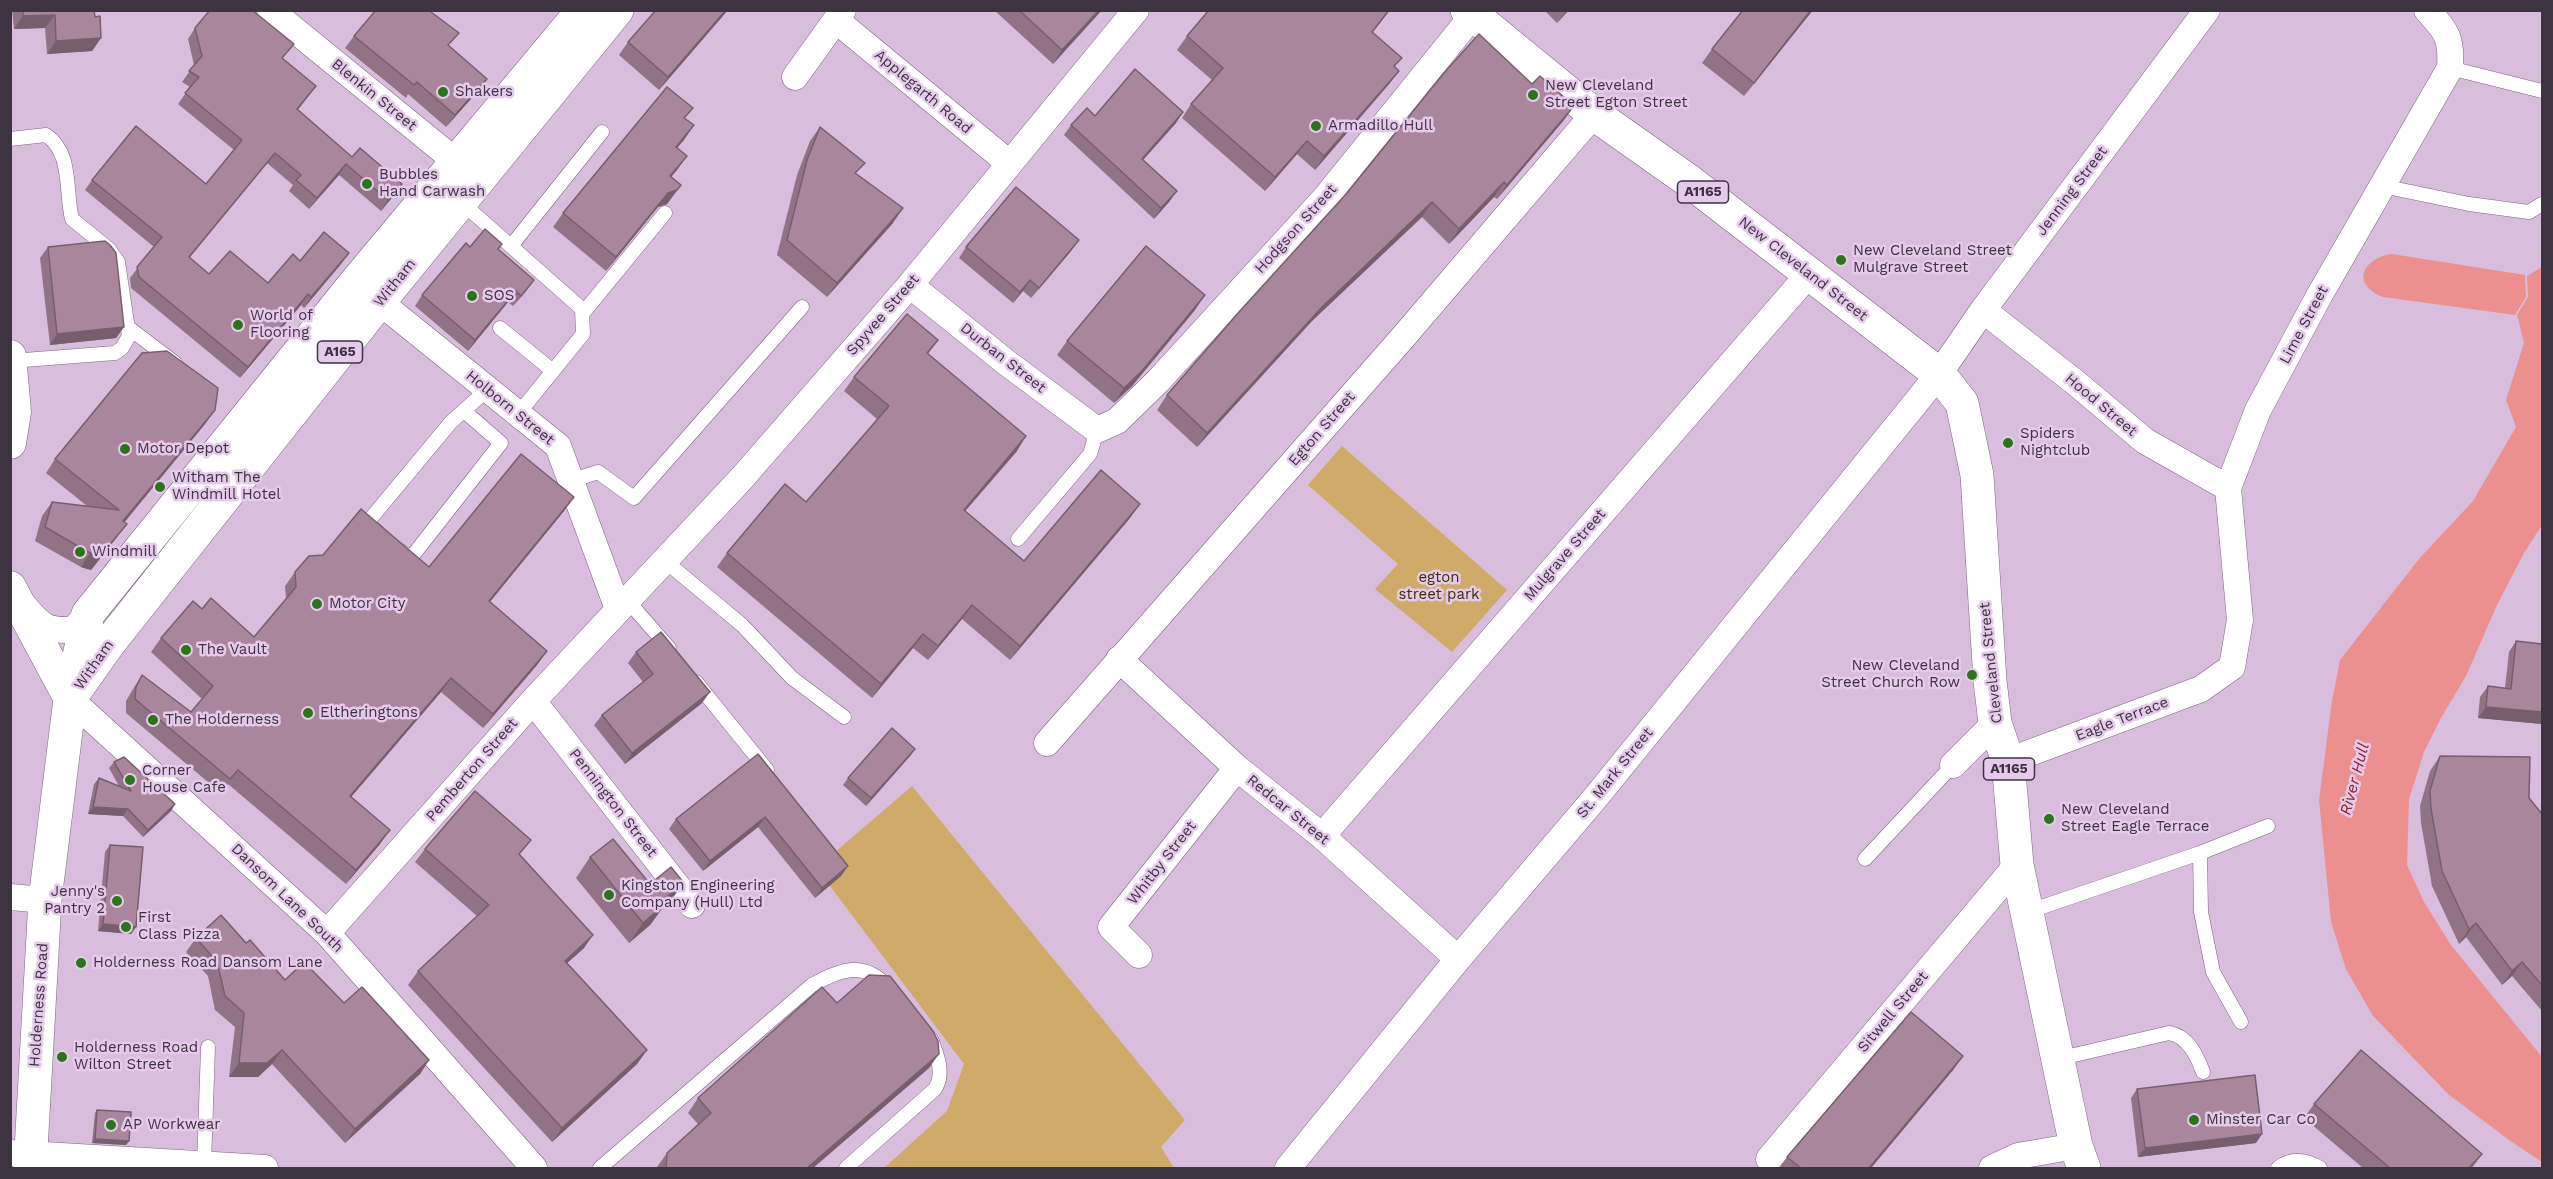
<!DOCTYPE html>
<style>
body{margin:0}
#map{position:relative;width:2553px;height:1179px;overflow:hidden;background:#d8bddd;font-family:"Work Sans",sans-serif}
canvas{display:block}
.frame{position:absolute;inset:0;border:12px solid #3e3340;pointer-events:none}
</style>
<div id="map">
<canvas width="2553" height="1179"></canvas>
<div class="frame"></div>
</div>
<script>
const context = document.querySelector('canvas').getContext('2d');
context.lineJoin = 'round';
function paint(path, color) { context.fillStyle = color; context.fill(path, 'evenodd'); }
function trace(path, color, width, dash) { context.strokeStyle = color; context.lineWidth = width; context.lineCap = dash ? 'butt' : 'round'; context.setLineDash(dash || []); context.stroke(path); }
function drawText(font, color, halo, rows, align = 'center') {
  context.font = font + ' "Work Sans",sans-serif'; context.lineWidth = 5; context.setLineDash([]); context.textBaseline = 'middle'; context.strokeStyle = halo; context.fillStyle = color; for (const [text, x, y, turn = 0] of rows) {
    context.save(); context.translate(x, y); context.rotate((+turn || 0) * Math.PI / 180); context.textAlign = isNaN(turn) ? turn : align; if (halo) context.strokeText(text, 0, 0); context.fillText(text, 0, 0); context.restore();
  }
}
paint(new Path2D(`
 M1342,446L1507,590L1452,652L1375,589L1398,564L1308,485Z
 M912,786L1185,1120L1161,1147L1174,1168H884L947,1111L964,1064L830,886L827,859Z`), '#cfaa68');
paint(new Path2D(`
 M2392,254L2525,275L2526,297L2515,315L2383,297C2350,284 2363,258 2392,254Z
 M2542,267V525L2524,553L2497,605L2466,676L2441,718L2424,752L2409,799L2407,865L2424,902L2451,945L2542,1057V1162L2509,1140L2448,1094L2373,1016L2346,969L2331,922L2319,800L2332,701L2340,660L2419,559L2473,501L2516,427L2506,400L2524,343L2517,315L2528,297L2527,276Z`), '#ec908f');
const service = new Path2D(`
 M2450,68L2542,91
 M10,139L46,135C73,153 65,192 72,219L109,249L118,262L129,336L122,348L115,353L11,361
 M2382,186L2469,204L2529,212L2542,204
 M461,202L582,309L583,334L518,414
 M511,246L602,132
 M583,313L665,213
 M129,328L175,363
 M500,328L553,371
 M570,481L598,472L634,498L802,307
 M377,531L367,523L451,422L488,389
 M1018,539L1090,454L1097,430
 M401,551L410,559L501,443L464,411
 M665,561L742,625L792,678L844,717
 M627,600L669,648
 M696,682L767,770
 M2200,853L2201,912L2213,972L2241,1022
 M1865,859L1953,765
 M2027,912L2200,853L2268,826
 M2057,1059L2169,1033C2188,1036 2197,1056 2203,1072
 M204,1165L208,1047
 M600,1168L812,985C841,969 864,960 889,988
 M846,1168L935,1089C945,1073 937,1055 931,1039
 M2278,1168C2291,1158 2306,1159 2320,1168`);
const minor = new Path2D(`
 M270,10L469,172
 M837,21L1009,163
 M795,77L843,10
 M910,285L1007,363L1097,430L1117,421L1158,381L1326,197L1477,10
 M366,291L558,446L618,609
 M1983,310L2076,383L2145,441L2228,488
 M26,608C43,627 46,631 73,630L88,614
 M1119,659L1237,768L1322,836L1458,959
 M70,699L327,933L534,1168
 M533,701L692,905
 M1047,743L1405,335L1594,114
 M2008,761L2201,689L2232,667L2240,620L2228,488L2258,410L2319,296L2450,68C2452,38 2447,32 2427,10
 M1953,765L1995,723
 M1322,836L1809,274
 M10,897L45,900
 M327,933L533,701L742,478L910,285L1136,10
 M1139,955L1111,927L1237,768
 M10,1153L265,1168
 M1769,1159L2017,865
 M1288,1168L1458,959L1596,797L1939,374L1983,310L2207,10
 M1992,1168L2018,1156L2076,1146`);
const tertiary = new Path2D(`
 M10,356L15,412L10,443
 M10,587L70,699`);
const primary = new Path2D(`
 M1467,10L1594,114L1689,181L1939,374L1962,403L1977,475L1990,681L1995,723L2008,761L2017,865L2076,1146L2084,1168`);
const trunk = new Path2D(`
 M78,687L110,642L379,302L617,10
 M30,1168L45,900L70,699L88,614L356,282L583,10`);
trace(service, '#7c6481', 15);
trace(minor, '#7c6481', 27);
trace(tertiary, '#7c6481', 33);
trace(primary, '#7c6481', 34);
trace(trunk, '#7c6481', 34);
trace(service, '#fff', 14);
trace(minor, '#fff', 26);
trace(tertiary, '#fff', 32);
trace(primary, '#fff', 33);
trace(trunk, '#fff', 33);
paint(new Path2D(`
 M12,10H94L101,38L92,51L47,54L45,28L14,29Z
 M728,10L659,90L619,55L628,42Z
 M994,10H1102L1053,64Z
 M1390,10L1373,32L1395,67L1399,71L1389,84L1315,170L1297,154L1265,191L1182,118L1191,104L1212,80L1177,50L1187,36Z
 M1544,10H1569L1557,23Z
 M1743,10H1813L1744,96L1702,63L1712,49Z
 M432,13L449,46L487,79L478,91L446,127L408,94L406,98L345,48L354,36Z
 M195,28L283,59L316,86L298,110L352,157L402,184L395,194L381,211L339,175L309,209L289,191L293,185L267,163L189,258L209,274L268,283L300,261L349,253L341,264L304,308L301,305L240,378L131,288L130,278L154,247L85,190L92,180L206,184L234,150L178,104L190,87L182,82L194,65L188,39Z
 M1095,116L1176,123L1143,160L1177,191L1169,202L1154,219L1064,135L1071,125Z
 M685,118L694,125L677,148V170L671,177L681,185L667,204L658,207L606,271L553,227L563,213Z
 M1564,120L1497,199L1494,197L1449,244L1422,217L1312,321L1197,447L1157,410L1167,395L1347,193Z
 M820,127L893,223L827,297L777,255L797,175L810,141Z
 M48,247L124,327L116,338L50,345L40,258Z
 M470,247L498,250L526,291L513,306L508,302L468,351L415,306L422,295Z
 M966,247L1071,251L1031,298L1023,291L1013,303L959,258Z
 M1195,310L1132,386L1114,403L1057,355L1067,341Z
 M938,340L928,354L1017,451L965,511L1024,561L1130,518L1010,660L962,619L928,660L913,648L872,698L717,567L727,553L806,502L877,419L844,391L854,377Z
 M215,410L205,424L124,522L117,537L91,570L81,567L35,541L42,516L52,502L87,506L46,473L55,459Z
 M574,497L564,511L490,602L547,651L537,665L483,728L441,692L351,797L380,844L346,884L228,784L221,793L126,713V701L133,689L142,675L191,712L202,699L151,652L161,638L202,609L254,637L286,599L285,586L295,572L429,567Z
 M2516,641L2542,644V724L2478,718L2480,697L2488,686L2505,688L2509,652Z
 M636,652L702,703L625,764L594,725L602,715L643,682L628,663Z
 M915,749L910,756L866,806L843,785L848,778Z
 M758,754L848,866L841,876L815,898L758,827L703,871L669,829L676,819Z
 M2440,756L2529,798L2542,814V1011L2512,976L2502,985L2466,937L2459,944L2432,886L2421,823L2420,806L2430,771Z
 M114,762L175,804L171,811L143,837L123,816L88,814L94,784L99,778L119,786L109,768Z
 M110,845L136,927L131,934L98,931L105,852Z
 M425,849L520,855L584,948L567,963L647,1050L637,1064L552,1142L408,985L418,971L477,916L415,862Z
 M590,857L650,884L669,903L661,910L650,925L629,943L576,878Z
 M196,938L246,943L285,980L344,1003L429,1060L420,1074L345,1143L272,1064L258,1077H229L235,1027L215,1010L208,976L186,952Z
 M837,1003L929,1068L813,1168H657V1167L667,1153L698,1124L688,1113L698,1098Z
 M1963,1056L1953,1070L1871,1168H1779L1787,1157Z
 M2137,1089L2256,1143L2138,1157L2131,1098Z
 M2314,1104L2482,1154L2472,1168H2363L2304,1118Z
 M97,1110L129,1141L126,1145L92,1143L95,1113Z`), '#927386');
paint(new Path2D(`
 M726,10H728L659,90L668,77Z
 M1099,10H1102L1053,64L1062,50Z
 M1389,10H1390L1362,45L1372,32Z
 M1567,10H1569L1557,23Z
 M1811,10H1813L1744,96L1754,83Z
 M55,15L45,28L14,29L23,16Z
 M101,38L92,51L47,54L56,41Z
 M1399,71L1389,84L1315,170L1324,156Z
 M487,79L478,91L446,127L455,115Z
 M1574,106L1564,120L1497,199L1507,185Z
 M1183,112L1176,123L1134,170L1142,159Z
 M694,125L684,140L666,161L676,147Z
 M1307,141L1297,154L1265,191L1275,177Z
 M275,153L267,163L181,268L189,257Z
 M687,156L677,170L660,190L670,176Z
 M346,164L339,175L309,209L317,198Z
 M1504,182L1494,197L1449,244L1459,229Z
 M402,184L395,194L381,211L388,200Z
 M681,185L667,204L658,207L606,271L616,257L668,193Z
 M1177,191L1169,202L1154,219L1161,208Z
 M1432,202L1422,217L1312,321L1197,447L1207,433L1322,307Z
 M903,208L893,223L827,297L837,283Z
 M1079,240L1071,251L1031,298L1039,288Z
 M349,253L341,264L304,308L311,297Z
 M534,280L526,291L513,306L521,296Z
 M1030,280L1023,291L1013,303L1020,292Z
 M516,291L508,302L468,351L475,340Z
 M308,294L301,305L240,378L248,367Z
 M1205,295L1195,310L1132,386L1114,403L1124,388Z
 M124,327L116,338L50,345L57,334Z
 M215,410L205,424L114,535L123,521Z
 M1026,436L1017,451L954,524L964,510Z
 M574,497L564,511L479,615L489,601Z
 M1140,504L1130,518L1010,660L1020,646Z
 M127,524L117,537L91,570L81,567L90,553Z
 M972,605L962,619L928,660L938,646Z
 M923,634L913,648L872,698L881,684Z
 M547,651L537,665L483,728L493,714Z
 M451,678L441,692L340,810L350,796Z
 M710,692L702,703L625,764L632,753Z
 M2486,707L2542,712V724L2478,718Z
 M915,749L910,756L866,806L871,798Z
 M175,804L171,811L143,837L148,830Z
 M93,807L128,809L123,816L88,814Z
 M765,817L758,827L703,871L710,861Z
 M390,830L380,844L346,884L356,870Z
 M848,866L841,876L815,898L822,888Z
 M684,883L669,903L661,910L650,925L629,943L643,923L661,901Z
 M2476,923L2466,937L2459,944L2469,929Z
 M103,924L136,927L131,934L98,931Z
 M593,935L584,948L555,974L565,961Z
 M2522,962L2512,976L2502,985L2512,971Z
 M282,1050L272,1064L258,1077H229L239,1063Z
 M647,1050L637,1064L552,1142L562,1128Z
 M939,1054L929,1068L813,1168H807Z
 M1963,1056L1953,1070L1871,1168H1869Z
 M429,1060L420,1074L345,1143L355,1129Z
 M2262,1134L2256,1143L2138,1157L2145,1148Z
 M95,1139L129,1141L126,1145L92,1143Z`), '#775e6d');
const building = new Path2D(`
 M23,10H94L95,17L100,16L101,38L56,41L55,15L23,16Z
 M210,10H252L294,44L282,58L316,86L297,109L352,157L360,148L402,184L388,200L346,164L317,198L296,180L301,175L275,153L189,257L209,274L230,251L268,283L293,254L300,261L324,232L349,253L311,297L308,294L248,367L139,277L137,267L162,237L92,180L136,126L206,184L242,140L185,93L199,77L189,71L202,56L195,28Z
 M376,10H432L431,12L459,33L448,45L487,79L455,115L417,82L414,85L354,36Z
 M656,10H726L668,77L628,42Z
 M1019,10H1099L1062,50Z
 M1209,10H1389L1372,32L1402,58L1394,66L1399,71L1324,156L1307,141L1275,177L1191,104L1223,68L1187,36Z
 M1743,10H1811L1754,83L1712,49Z
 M1479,34L1532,84L1540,76L1574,106L1507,185L1504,182L1459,229L1432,202L1322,307L1207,433L1167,395L1239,312L1347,193L1443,74Z
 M1135,69L1183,112L1142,159L1177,191L1161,208L1071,125L1087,108L1095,116Z
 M667,87L693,108L684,118L694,125L676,147L687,156L670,176L681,185L677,190L668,193L616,257L563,213Z
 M820,127L865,163L855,173L903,208L837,283L787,240L807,160Z
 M1016,187L1079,240L1039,288L1030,280L1020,292L966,247Z
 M485,229L502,244L498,249L534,280L521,296L516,291L475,340L422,295L466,243L470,247Z
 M105,241L110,245L116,253L124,327L57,334L48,247Z
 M1146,246L1205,295L1142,371L1124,388L1067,341Z
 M907,314L938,340L927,353L1026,436L964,510L1024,561L1101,470L1140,504L1020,646L972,605L938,646L923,634L881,684L727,553L785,484L806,502L889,406L854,377Z
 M167,351L218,388L215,410L123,521L127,524L100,556L90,553L45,527L52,502L119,510L55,459L142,353Z
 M521,454L574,497L489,601L547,651L493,714L451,678L350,796L390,830L356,870L238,770L230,779L135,699L136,687L142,675L191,712L213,686L161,638L193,601L202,609L211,598L254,637L296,587L295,572L309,556L323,555L361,509L429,567Z
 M661,632L710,692L632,753L602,715L653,674L636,652Z
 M2516,641L2542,644V712L2486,707L2488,686L2511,689Z
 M892,728L915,749L871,798L848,778Z
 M758,754L848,866L822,888L765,817L710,861L676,819Z
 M2440,756L2530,757L2529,798L2542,814V985L2522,962L2512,971L2476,923L2469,929L2442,871L2431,809L2430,791Z
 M124,757L175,804L148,830L128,809L93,807L99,778L131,791L114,762Z
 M475,791L531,840L519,854L593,935L565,961L647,1050L562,1128L418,971L489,905L425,849Z
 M613,839L650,884L671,867L684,883L661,901L664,905L643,923L590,857Z
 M110,845L143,847L136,927L103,924Z
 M221,915L246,943L250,940L285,980L304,962L344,1003L362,987L429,1060L355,1129L282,1050L267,1063H239L244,1013L225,996L217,962L196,938Z
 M869,975L890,976L933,1031L938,1041L939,1054L807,1168H666L667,1153L711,1113L698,1098L822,987L837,1003Z
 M1911,1012L1963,1056L1869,1168H1801L1787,1157Z
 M2361,1050L2482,1154L2469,1168H2390L2314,1104Z
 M2255,1075L2262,1134L2145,1148L2137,1089Z
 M97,1110L131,1112L129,1141L95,1139Z`);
paint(building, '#aa869c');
trace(building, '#775e6d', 1.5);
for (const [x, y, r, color] of [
 [443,92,6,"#2a751b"],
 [1533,95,6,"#2a751b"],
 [1316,126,6,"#2a751b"],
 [367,184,6,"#2a751b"],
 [1841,260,6,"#2a751b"],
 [472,296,6,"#2a751b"],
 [238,325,6,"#2a751b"],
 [2008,443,6,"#2a751b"],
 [125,449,6,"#2a751b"],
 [160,487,6,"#2a751b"],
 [80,552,6,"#2a751b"],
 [317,604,6,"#2a751b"],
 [186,650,6,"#2a751b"],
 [1972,675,6,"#2a751b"],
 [308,713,6,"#2a751b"],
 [153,720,6,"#2a751b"],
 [130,780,6,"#2a751b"],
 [2049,819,6,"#2a751b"],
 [609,895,6,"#2a751b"],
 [117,901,6,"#2a751b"],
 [126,927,6,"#2a751b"],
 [81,963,6,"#2a751b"],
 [62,1057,6,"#2a751b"],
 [2194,1120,6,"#2a751b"],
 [111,1125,6,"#2a751b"]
]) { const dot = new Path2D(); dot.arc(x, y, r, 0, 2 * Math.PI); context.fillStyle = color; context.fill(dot); trace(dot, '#e5caeb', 2); }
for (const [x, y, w] of [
 [1703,192,51],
 [340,352,45],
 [2009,769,51]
]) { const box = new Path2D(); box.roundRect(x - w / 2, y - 11, w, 22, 4.5); context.fillStyle = '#e5caeb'; context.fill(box); trace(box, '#3e3340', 1.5); }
drawText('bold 14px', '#3e3340', null, [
 ["A1165",1703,192],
 ["A165",340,352],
 ["A1165",2009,769]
]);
drawText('15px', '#3e3340', '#e5caeb', [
 ["New Cleveland",1545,86],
 ["Street Egton Street",1545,103],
 ["Shakers",455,92],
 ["Armadillo Hull",1328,126],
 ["Bubbles",379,175],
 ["Hand Carwash",379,192],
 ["New Cleveland Street",1853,251],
 ["Mulgrave Street",1853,268],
 ["SOS",484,296],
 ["World of",250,316],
 ["Flooring",250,333],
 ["Spiders",2020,434],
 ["Nightclub",2020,451],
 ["Motor Depot",137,449],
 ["Witham The",172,478],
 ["Windmill Hotel",172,495],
 ["Windmill",92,552],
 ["Motor City",329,604],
 ["The Vault",198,650],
 ["New Cleveland",1960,666,"right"],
 ["Street Church Row",1960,683,"right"],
 ["Eltheringtons",320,713],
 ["The Holderness",165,720],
 ["Corner",142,771],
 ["House Cafe",142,788],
 ["New Cleveland",2061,810],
 ["Street Eagle Terrace",2061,827],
 ["Kingston Engineering",621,886],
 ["Company (Hull) Ltd",621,903],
 ["Jenny's",105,892,"right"],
 ["Pantry 2",105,909,"right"],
 ["First",138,918],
 ["Class Pizza",138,935],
 ["Holderness Road Dansom Lane",93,963],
 ["Holderness Road",74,1048],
 ["Wilton Street",74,1065],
 ["Minster Car Co",2206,1120],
 ["AP Workwear",123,1125]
], 'left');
drawText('15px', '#3e3340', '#e5caeb', [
 ["Applegarth Road",923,92,40],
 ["Blenkin Street",374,95,39],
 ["Jenning Street",2072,191,-53],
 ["Hodgson Street",1296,229,-48],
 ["New Cleveland Street",1803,269,38],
 ["Witham",395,283,-51],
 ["Spyvee Street",883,315,-49],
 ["Lime Street",2304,325,-62],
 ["Durban Street",1003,358,38],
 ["Hood Street",2101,405,40],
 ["Holborn Street",510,408,39],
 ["Egton Street",1322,429,-49],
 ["Mulgrave Street",1565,555,-49],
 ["Cleveland Street",1991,663,-96],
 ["Witham",94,665,-55],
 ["Eagle Terrace",2122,719,-21],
 ["Pemberton Street",472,770,-49],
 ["St. Mark Street",1615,773,-51],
 ["Pennington Street",613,803,52],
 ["Redcar Street",1288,810,39],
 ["Whitby Street",1162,863,-52],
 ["Dansom Lane South",287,898,44],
 ["Holderness Road",39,1005,-86],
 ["Sitwell Street",1893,1012,-50]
]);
drawText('15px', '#3f2d08', '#e5caeb', [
 ["egton",1439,578],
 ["street park",1439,595]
]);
drawText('italic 16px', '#8f242d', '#e5caeb', [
 ["River Hull",2355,779,-75]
]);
</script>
